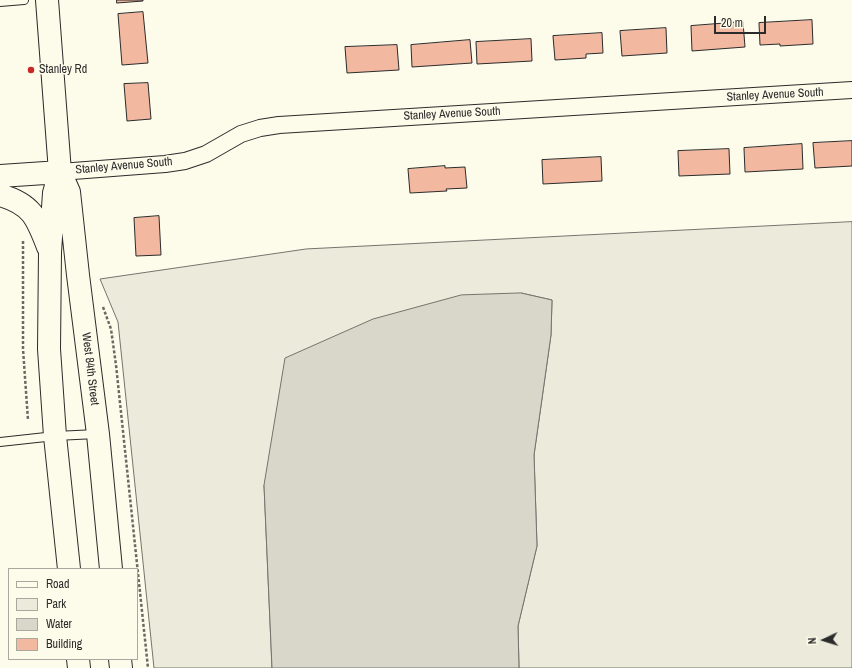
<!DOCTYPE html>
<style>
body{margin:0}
#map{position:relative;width:852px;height:668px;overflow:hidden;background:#fdfbea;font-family:"Archivo Narrow",sans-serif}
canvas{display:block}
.legend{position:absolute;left:8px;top:568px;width:130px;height:92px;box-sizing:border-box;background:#fdfbea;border:1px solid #a9a89e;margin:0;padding:5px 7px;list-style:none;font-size:12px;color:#2b2b2b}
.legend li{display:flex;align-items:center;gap:8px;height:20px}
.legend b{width:20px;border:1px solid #a9a89e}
.north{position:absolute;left:804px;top:620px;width:40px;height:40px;-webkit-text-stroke:3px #fdfbea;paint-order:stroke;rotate:266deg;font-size:11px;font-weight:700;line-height:16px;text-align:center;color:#2b2b2b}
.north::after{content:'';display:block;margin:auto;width:14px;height:18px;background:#2b2b2b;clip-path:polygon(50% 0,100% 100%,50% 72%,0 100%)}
.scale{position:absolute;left:714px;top:16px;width:52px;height:18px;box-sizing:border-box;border:2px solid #2b2b2b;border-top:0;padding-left:5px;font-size:12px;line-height:14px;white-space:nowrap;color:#2b2b2b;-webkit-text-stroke:3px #fdfbea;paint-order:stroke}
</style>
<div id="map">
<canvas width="852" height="668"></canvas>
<ul class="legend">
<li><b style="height:5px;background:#fdfbea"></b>Road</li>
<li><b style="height:11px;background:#ecebdb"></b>Park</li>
<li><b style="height:11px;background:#d8d7c9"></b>Water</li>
<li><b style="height:11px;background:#f2b8a0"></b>Building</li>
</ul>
<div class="north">N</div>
<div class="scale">20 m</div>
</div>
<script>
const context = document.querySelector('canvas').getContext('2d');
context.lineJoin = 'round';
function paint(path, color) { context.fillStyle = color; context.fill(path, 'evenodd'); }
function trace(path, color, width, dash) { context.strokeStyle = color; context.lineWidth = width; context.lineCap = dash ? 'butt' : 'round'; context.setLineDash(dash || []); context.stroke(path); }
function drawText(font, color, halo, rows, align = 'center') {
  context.font = font + ' "Archivo Narrow",sans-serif'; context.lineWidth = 3; context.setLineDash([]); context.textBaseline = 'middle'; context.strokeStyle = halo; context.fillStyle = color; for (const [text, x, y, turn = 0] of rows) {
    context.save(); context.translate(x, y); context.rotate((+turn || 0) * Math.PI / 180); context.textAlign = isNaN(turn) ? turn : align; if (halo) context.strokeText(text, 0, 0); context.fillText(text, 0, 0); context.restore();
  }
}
const green = new Path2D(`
 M852,222V668H519L518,626L537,546L534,455L551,335L552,300L521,293L264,485L272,668H154L118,322L100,279L306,249Z`);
paint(green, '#ecebdb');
trace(green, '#74746e', 1);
const water = new Path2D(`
 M521,293L552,300L551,335L534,455L537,546L518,626L519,668H272L264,485L285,358L373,319L461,295Z`);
paint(water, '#d8d7c9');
trace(water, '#74746e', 1);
const building = new Path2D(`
 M117,0H143V1L117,3Z
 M143,12L148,63L122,65L118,14Z
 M812,20L813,44L780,46V44L760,45L759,23Z
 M743,22L745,47L692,51L691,26Z
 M666,28L667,53L622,56L620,31Z
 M602,33L603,53L586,54V58L555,60L553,36Z
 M531,39L532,61L477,64L476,42Z
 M470,40L472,63L412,67L411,45Z
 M397,45L399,70L347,73L345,47Z
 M148,83L151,119L127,121L124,84Z
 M852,141V166L815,168L813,143Z
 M802,144L803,169L745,172L744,148Z
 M729,149L730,174L679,176L678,151Z
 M601,157L602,181L543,184L542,160Z
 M445,166V168L465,167L467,188L446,189L447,191L410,193L408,169Z
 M159,216L161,255L136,256L134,218Z`);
paint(building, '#f2b8a0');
trace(building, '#2b2b2b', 1);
const lane = new Path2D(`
 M0,2L24,0
 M0,442L55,436L97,434`);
const street = new Path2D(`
 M60,172L165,164L185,161L206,154L241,134L260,128L279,125L852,90`);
const secondary = new Path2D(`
 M47,0L60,172L54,193L50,252L49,349L55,436L69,569
 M60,172L69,192L78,275L98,434L111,569
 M0,176L60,172
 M0,195C32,204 37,218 48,247
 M78,659L79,668
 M120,659L121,668`);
trace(lane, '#2b2b2b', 10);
trace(street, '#2b2b2b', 18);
trace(secondary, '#2b2b2b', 24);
trace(new Path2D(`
 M23,241V349L28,420
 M103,307L111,329L116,365L148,668`), '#6a6964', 2.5, [3, 2]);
trace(lane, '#fdfbea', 8);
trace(street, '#fdfbea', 16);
trace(secondary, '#fdfbea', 22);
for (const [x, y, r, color] of [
 [31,70,4,"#c62828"]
]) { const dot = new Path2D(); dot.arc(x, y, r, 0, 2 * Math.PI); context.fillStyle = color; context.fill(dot); trace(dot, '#fdfbea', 1.5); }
drawText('12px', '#2b2b2b', '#fdfbea', [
 ["Stanley Rd",39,70]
], 'left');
drawText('12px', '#2b2b2b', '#fdfbea', [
 ["Stanley Avenue South",775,95,-3],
 ["Stanley Avenue South",452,114,-3],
 ["Stanley Avenue South",124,166,-5],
 ["West 84th Street",90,369,83]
]);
</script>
